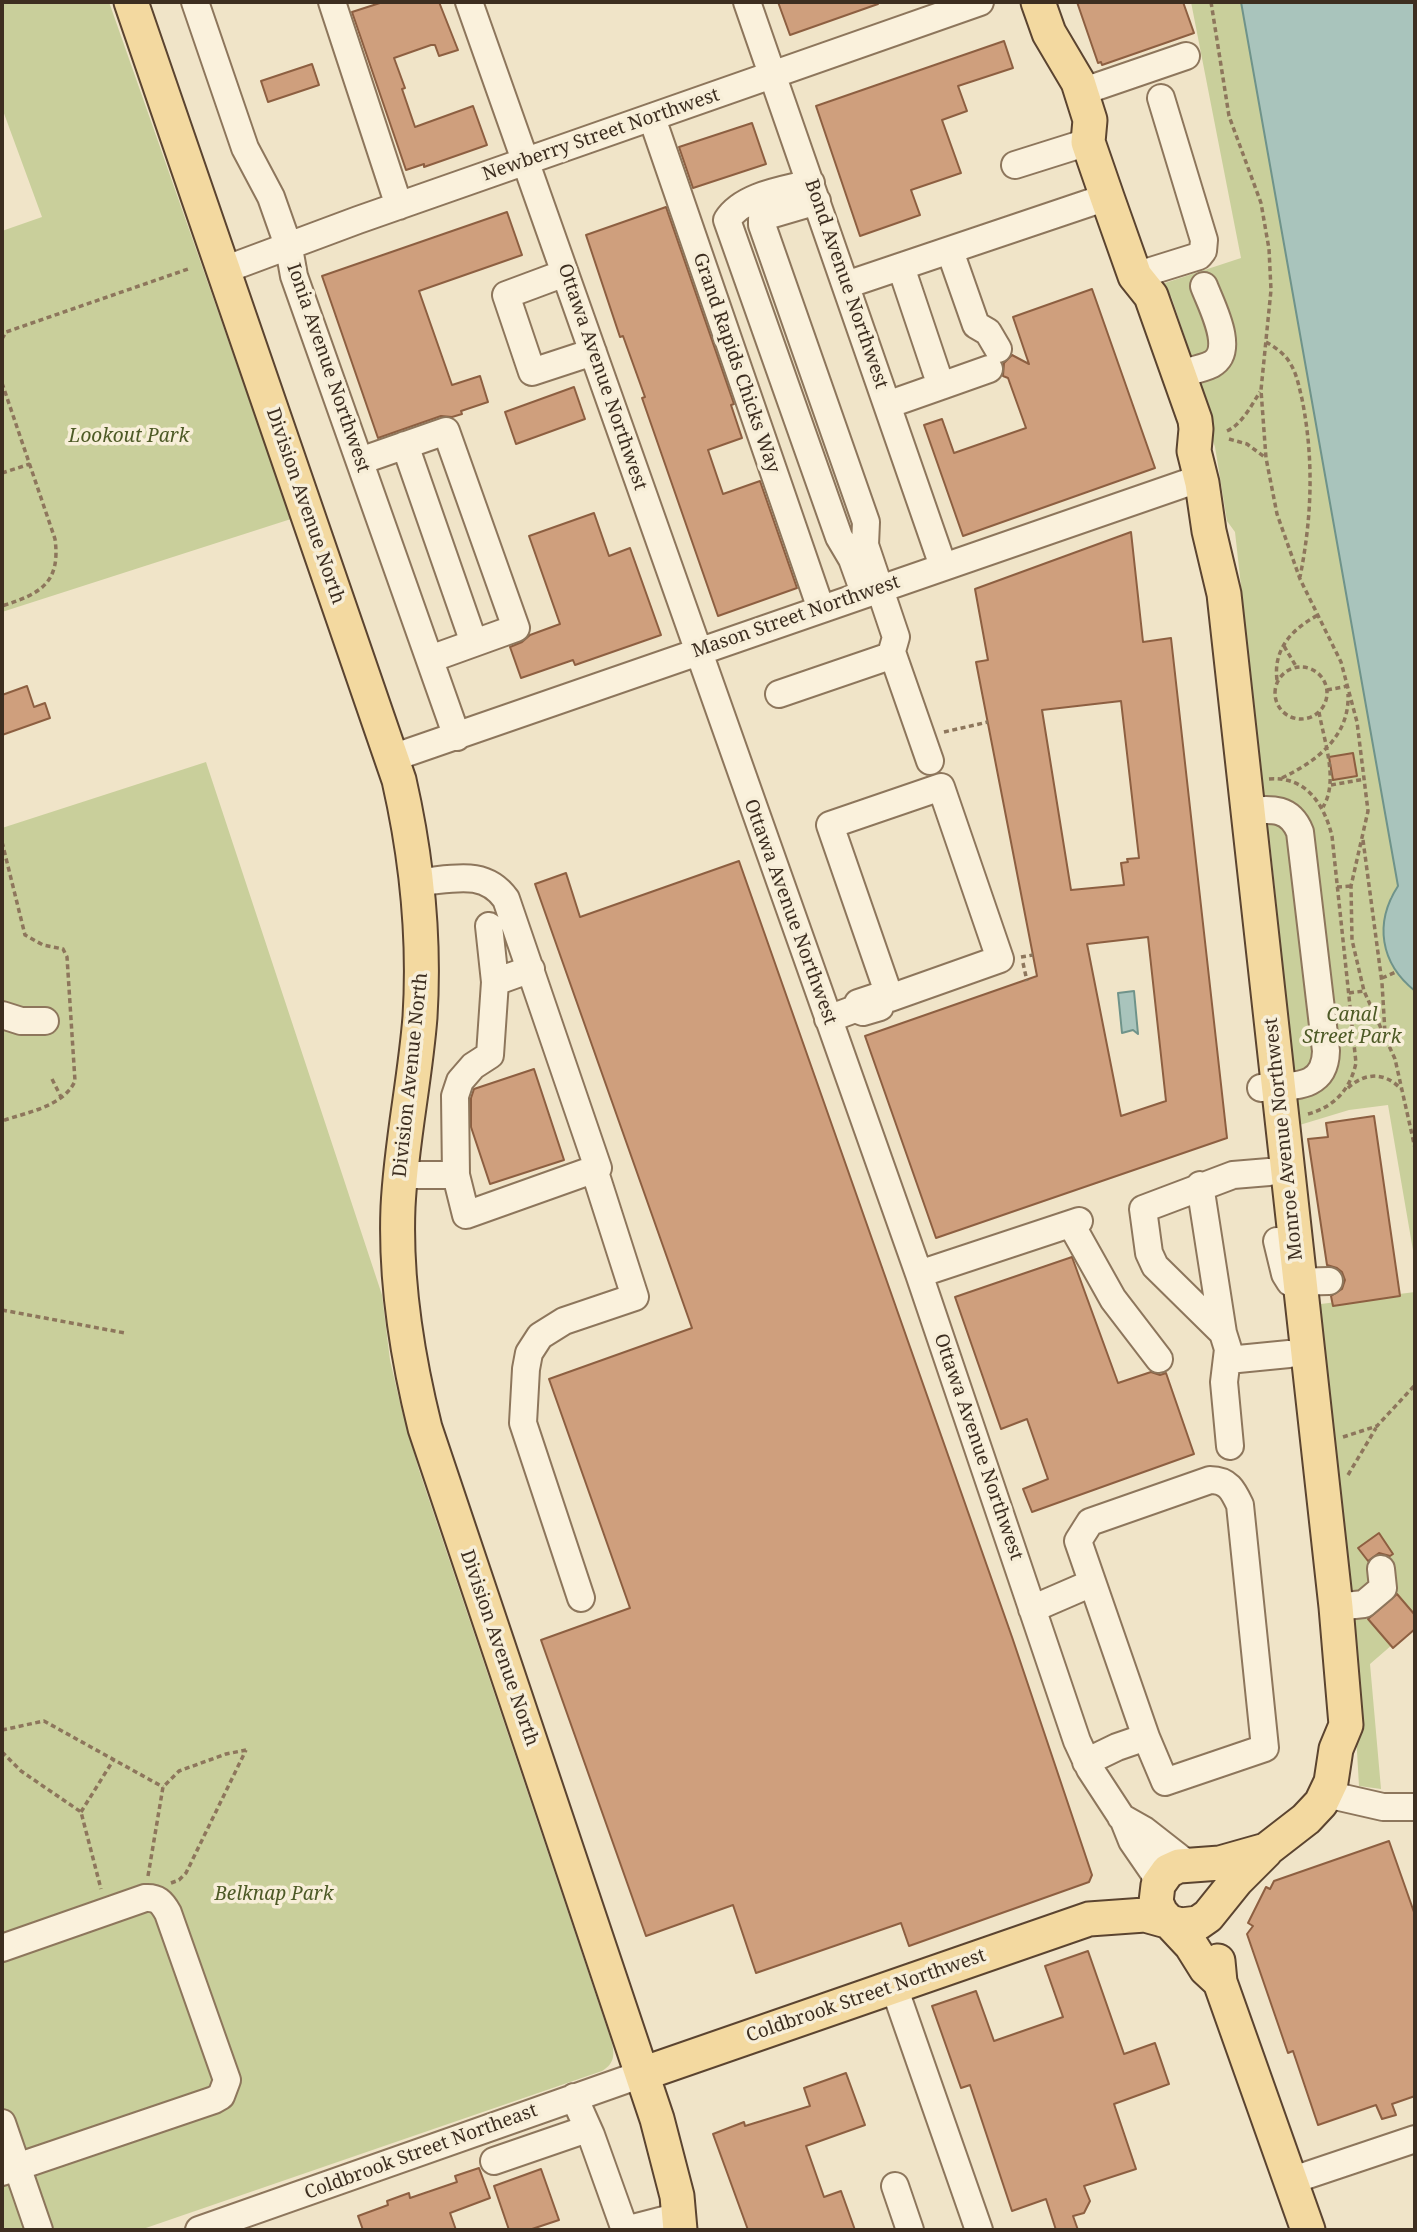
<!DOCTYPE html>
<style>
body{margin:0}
#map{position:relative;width:1417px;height:2232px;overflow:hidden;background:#f0e4c8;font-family:"Noto Serif",serif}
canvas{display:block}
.frame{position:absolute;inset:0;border:4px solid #3d2e20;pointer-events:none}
</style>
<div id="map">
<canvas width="1417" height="2232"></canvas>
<div class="frame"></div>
</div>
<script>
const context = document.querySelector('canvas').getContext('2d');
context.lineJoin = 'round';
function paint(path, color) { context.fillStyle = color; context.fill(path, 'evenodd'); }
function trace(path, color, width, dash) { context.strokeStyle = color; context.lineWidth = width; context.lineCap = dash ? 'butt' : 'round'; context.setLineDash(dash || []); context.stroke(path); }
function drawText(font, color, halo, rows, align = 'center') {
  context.font = font + ' "Noto Serif",serif'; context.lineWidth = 7; context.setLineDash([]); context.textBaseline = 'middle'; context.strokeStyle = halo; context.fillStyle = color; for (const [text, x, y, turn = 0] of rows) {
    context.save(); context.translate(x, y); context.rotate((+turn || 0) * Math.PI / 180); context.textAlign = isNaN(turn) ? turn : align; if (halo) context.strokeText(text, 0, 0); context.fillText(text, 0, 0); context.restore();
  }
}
paint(new Path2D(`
 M2,2H109L291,519L2,612V231L42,217L2,108Z
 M1191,2H1241L1398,886L1390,898L1405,983L1415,991V1262L1388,1105L1349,1110L1293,1127L1292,1055L1270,842L1262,839L1257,789L1263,784L1235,532L1227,521L1215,447L1182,349L1186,340L1171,296L1161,291L1159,285L1241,258Z
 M206,762L382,1295L390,1360L401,1407L419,1470L610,2037C615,2052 616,2063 602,2071L140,2230H2V828Z
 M1415,1292V1625L1370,1664L1381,1789L1359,1786L1350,1631L1313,1305Z`), '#c9cf9b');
const water = new Path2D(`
 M1241,2H1415V991C1380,963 1374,923 1398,886Z
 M1134,991L1138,1034L1133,1030L1122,1033L1118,993Z`);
paint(water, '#a9c4bc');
trace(water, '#6f938a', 2);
const building = new Path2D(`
 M383,2H439L458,50L439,56L435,45H431L394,58L405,88L402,89L415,127L473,106L487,145L424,167V164L406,170L352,12Z
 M778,2H878V4L790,35Z
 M1077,2H1183L1194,33L1102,65L1101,62L1098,63Z
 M1004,41L1013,68L958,86L967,111L942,120L961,173L911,190L920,215L860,236L816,106Z
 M312,64L319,85L268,102L261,81Z
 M752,123L766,164L693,188L679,147Z
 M666,207L734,404L731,405L742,438L708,450L723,494L760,481L797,588L718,616L642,398L645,397L623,336L620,337L586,235Z
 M507,212L522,255L419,291L452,385L480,376L488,402L461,411L462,414L452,417L441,416L378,438L322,276Z
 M1092,289L1155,468L963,536L924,425L942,419L954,453L1026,428L1008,378L1003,376L1004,363L1012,355L1029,364L1013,317Z
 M574,387L585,419L516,444L505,412Z
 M594,513L609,556L630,548L661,635L575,665L573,660L521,678L510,647L522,642L530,635L560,624L529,536Z
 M1131,532L1143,642L1171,638L1227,1138L936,1238L865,1036L1037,976L976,662L988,660L975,589ZM1121,701L1139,858L1127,859L1128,862L1121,863L1124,885L1071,890L1042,710ZM1148,937L1166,1101L1121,1116L1087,944Z
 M27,686L34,707L45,703L50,718L2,735V695Z
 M1353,753L1357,776L1333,780L1329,757Z
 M739,861L1012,1637L1092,1875L1089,1882L909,1946L901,1923L756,1973L733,1905L646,1936L541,1640L630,1608L549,1379L692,1328L535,884L566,873L580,917Z
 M534,1069L564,1160L490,1184L471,1127V1098L474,1089Z
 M1374,1116L1400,1296L1333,1306L1331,1296L1342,1289L1345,1280L1342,1272L1337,1268L1327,1265L1308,1139L1328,1137L1326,1123Z
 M1072,1257L1118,1383L1151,1372L1160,1375L1166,1373L1194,1454L1032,1512L1023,1489L1048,1479L1027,1419L1001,1429L955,1297Z
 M1379,1533L1393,1554L1390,1556L1379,1553L1368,1561L1358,1548Z
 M1397,1594L1415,1615V1629L1393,1648L1368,1619Z
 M1389,1841L1415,1915V2096L1392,2104L1396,2115L1382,2119L1376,2105L1318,2125L1293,2051L1288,2053L1247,1934L1253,1926L1248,1923L1266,1887L1270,1889L1274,1881Z
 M1088,1951L1124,2054L1155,2043L1169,2084L1114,2104L1136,2169L1084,2186L1090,2201L1084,2213L1073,2216L1078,2230H1056L1046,2199L1012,2211L970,2085L961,2088L932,2006L976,1991L994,2041L1063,2017L1045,1966Z
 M846,2073L865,2125L806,2146L824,2197L841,2191L855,2230H748L713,2134L744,2122L745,2126L810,2106L804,2088Z
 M479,2168L490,2198L450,2213L456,2230H363L358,2216L388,2205L387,2201L409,2193L410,2198L457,2182L455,2176Z
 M541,2169L559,2220L529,2230H509L494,2186Z`);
paint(building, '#cf9f7d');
trace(building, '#8d5f41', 2);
const minor = new Path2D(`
 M195,2L245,148L271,197L289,248L294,276L457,737
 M332,2L399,206
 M469,2L919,1274L1077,1741L1090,1769L1124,1821L1132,1841L1154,1873L1158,1885
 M747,2L943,566
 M1081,92L1186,56
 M652,118L821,609
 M1015,165L1088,142
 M811,183C784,190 743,195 727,220L839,537L852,559L861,584
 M950,251L976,325L988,332L998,349
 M224,270L358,220L980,2
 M565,273L506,295L532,372L593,352
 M1135,276L1199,256L1203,251L1204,240L1161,98
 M846,285L1107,197
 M1179,374C1189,371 1202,369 1212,364C1236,350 1211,305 1204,286
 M941,386L989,369
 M887,405L941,386L901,267
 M405,445L474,643
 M360,461L446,431L516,628L430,659
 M893,655L930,761
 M779,694L893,655L892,651L896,637L865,545L866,522L762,225V219L766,216L817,201
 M392,758L1201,478
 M1248,811C1272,809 1290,807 1300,832L1326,1051C1325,1091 1291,1085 1261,1088
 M489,926L495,982
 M882,1000L890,998L1000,959L941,787L830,825L890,998
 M2,1015L21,1021H45
 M828,1019L855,1009L858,1003L876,997L882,1000L880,1007L863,1012L855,1009
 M400,1175H456L466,1215L598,1168L506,899C484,868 451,880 418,882
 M456,1175L455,1096L460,1081L473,1066L490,1055L495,982L531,969
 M1200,1185L1223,1333
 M1071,1224L1113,1299L1159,1359
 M1277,1241L1285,1274L1290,1282L1329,1281
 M919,1274L1079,1221
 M1228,1360L1289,1354
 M1230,1446L1224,1382L1228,1349L1223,1333L1155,1266L1149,1253L1143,1209L1233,1175L1269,1172
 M1210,1480C1228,1480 1233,1490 1240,1505L1265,1748L1165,1782L1146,1737L1078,1541L1090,1522Z
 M581,1598L523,1423L526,1369L529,1353L540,1336L564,1321L635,1297L594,1169
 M1336,1607L1364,1604L1383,1588L1381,1569
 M1032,1609L1092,1583
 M1086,1762L1117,1747L1146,1737
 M1326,1794L1383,1807H1415
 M1121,1817L1144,1830L1190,1866
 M2,1948L145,1898C157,1897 162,1902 168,1913L227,2080L221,2096L214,2100L2,2172
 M894,1987L979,2230
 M574,2097L591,2135L625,2230
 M2,2123L39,2230
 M494,2161L587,2129
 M1290,2181L1415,2139
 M895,2186L910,2230
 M199,2230L642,2074
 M625,2230L679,2216`);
const major = new Path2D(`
 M131,2L399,780C417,859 425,936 420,1017C415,1081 401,1143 398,1207C395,1282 407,1356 425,1428L657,2119L677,2196L680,2230
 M1038,2L1049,33L1078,82L1090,120L1088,142L1107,197L1135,276L1151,296L1195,420L1196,429L1194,451L1202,483L1209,531L1224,594L1336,1607L1346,1725L1336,1749L1331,1782L1321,1803L1306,1819L1266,1850L1220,1863L1179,1866L1168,1871L1158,1885L1156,1902L1161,1913L1191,1945L1206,1969L1220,1982
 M1218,1961L1220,1982L1308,2230
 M642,2074L1089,1919L1145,1915L1181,1925L1198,1923L1208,1916L1237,1880L1266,1851`);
trace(minor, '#8d765c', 30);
trace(major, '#5b4430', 37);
trace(new Path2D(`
 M1211,2L1229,116L1261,203L1269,249L1271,290L1261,390L1266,458L1277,514L1300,579L1341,662L1357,722L1368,811L1351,886L1352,940L1364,991L1395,1059L1415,1148
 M2,339L6,332L191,268
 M1266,342C1275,347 1285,354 1290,363C1297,374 1299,387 1302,399C1314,459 1312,517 1300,577
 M2,383L55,539C61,584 39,594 2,606
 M1227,431C1242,424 1251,406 1260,392
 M1229,439L1247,444L1266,458
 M2,473L30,464
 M1284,646L1297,668
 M1275 693a26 26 0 1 1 52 0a26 26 0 1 1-52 0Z
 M1277,680C1273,649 1292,629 1318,615
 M1327,690L1348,686
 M1319,712C1324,741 1339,781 1323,807
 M944,732L988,722
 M1282,778C1317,761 1350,736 1348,694
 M1269,779C1306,776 1324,804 1332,836L1356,1063C1350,1090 1334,1107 1308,1114
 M1331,785L1365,779
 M1363,840L1382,983L1385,1033
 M2,842L25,935L43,945L63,949L67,957L75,1081C63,1107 27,1112 2,1121
 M1337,887L1351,886
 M1021,957L1033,955
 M1023,963L1027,981
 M1382,978L1396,972
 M1349,993L1364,991
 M52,1079L62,1099
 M1348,1088C1365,1072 1385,1072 1401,1089
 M2,1310L125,1333
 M1415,1421V1441
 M1343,1437L1377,1426L1415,1385
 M1348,1475L1376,1428
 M2,1730L44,1721L163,1787
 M2,1752L21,1771L81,1812L101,1889
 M81,1812L114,1759
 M148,1876L163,1787L179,1771L226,1754L246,1750
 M171,1883L179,1880L186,1873L246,1750`), '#8d765c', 3.5, [5, 3.5]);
trace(minor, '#faf1dc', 26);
trace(major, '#f3d9a0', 33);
drawText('19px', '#3d2e20', '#f7eed8', [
 ["Newberry Street Northwest",601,135,-19],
 ["Bond Avenue Northwest",846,284,71],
 ["Grand Rapids Chicks Way",736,363,71],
 ["Ionia Avenue Northwest",328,368,71],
 ["Ottawa Avenue Northwest",602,377,71],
 ["Division Avenue North",305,506,71],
 ["Mason Street Northwest",796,617,-19],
 ["Ottawa Avenue Northwest",790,912,70],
 ["Division Avenue North",411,1075,-84],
 ["Monroe Avenue Northwest",1284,1139,-96],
 ["Ottawa Avenue Northwest",978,1447,71],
 ["Division Avenue North",499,1648,71],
 ["Coldbrook Street Northwest",866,1996,-19],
 ["Coldbrook Street Northeast",421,2152,-20]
]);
drawText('italic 19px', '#4d5a26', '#f7eed8', [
 ["Lookout Park",129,437],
 ["Canal",1352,1016],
 ["Street Park",1352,1038],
 ["Belknap Park",274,1895]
]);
</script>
